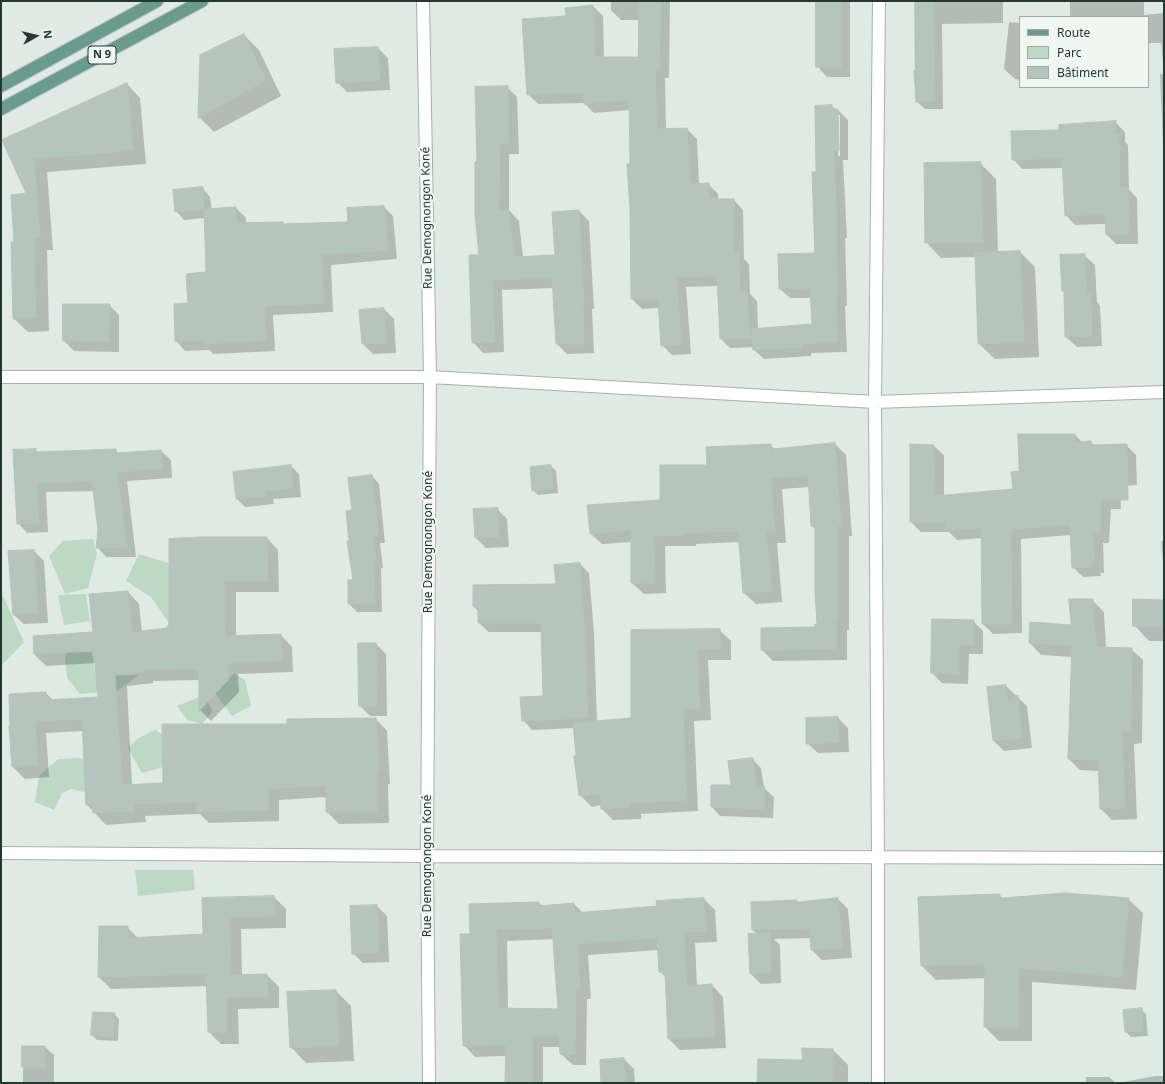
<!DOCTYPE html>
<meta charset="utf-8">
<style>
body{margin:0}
#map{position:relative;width:1165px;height:1084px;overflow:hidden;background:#e0eae5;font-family:"Noto Sans",sans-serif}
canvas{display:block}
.frame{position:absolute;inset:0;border:2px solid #223932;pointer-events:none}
.legend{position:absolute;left:1019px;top:16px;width:130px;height:72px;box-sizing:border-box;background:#f0f7f3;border:1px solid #9eaba6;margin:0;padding:5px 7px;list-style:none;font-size:12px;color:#223932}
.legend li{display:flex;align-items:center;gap:8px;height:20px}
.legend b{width:20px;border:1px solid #9eaba6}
.north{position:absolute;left:16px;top:16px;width:40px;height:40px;-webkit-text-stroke:3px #f0f7f3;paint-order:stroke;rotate:82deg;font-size:11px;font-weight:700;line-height:16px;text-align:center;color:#223932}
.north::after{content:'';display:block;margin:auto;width:14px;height:18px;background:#223932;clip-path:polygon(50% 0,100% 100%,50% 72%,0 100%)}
</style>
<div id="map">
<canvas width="1165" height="1084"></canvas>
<div class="frame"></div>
<ul class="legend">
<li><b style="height:5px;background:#699c8e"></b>Route</li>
<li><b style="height:11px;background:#bbd9c3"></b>Parc</li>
<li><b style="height:11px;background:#b6c4be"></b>Bâtiment</li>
</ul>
<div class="north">N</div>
</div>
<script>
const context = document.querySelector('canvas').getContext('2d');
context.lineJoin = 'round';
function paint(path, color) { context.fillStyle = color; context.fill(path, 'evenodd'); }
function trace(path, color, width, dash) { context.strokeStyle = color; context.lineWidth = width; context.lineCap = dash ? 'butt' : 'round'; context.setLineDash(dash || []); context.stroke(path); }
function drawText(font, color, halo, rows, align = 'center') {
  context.font = font + ' "Noto Sans",sans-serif'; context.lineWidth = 4; context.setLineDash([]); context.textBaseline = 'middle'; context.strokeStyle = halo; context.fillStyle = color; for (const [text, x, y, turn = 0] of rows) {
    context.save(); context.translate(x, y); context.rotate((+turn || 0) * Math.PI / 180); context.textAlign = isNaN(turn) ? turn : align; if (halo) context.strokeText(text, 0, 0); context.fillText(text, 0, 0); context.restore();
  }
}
paint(new Path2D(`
 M93,539L97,554L88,588L65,594L49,556L63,541Z
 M139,554L169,563L177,648L149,649L169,623L151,597L126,581Z
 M86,594L90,621L64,625L58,595Z
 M3,596L24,642L1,666V598Z
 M89,638L96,676L139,675L117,691L80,694L67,678L65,657L71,641Z
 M234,673L245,680L251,706L232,716L215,693Z
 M204,695L213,711L202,724L187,720L177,706Z
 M157,729L156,731L172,738V753L161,768L142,773L128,748L137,739Z
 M80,758L96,767L88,793L71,789L62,793L54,810L35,802L39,776L58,759Z
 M135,870H193L195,890L138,896Z`), '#bbd9c3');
paint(new Path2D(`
 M611,1H670L669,78H665L666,130L687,129L697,139L699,184H708L718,194V200H734L743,210L744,259L749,264L750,294L757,301L758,329L813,325L811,298H790L780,289L816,254L817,173L832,106L836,110H838L848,120V160H843L847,238H845L847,305L845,306L847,352L811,353V356L764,359L754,350V347L730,348L721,339L718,286L686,287L691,354L672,355L662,345L660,308L642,309L632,299L630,110L594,113L584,103L538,104L528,94L567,17L593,6L603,16L604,58H639L640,20H621L611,10ZM838,115H840V156H838Z
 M817,1H848L850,3V77H827L817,66Z
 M915,1H1003V23L942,24L943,109H925L916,101Z
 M1070,1H1142L1144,3V15L1164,13V147L1163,146L1160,74H1164L1161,43H1148V17H1070Z
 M1009,22L1020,23V80L1015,79L1004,69Z
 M244,35L259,50L281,96L214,132L199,117Z
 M378,48L388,58L390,90L347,92L337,82Z
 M127,84L140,98L146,164L47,172L53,250H47L49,331L28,332L14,319L15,243L27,194L3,141Z
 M507,87L517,97L519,154H509V210L519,221L523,257L556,255L579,211L589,221L594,309H592L594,353L567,354L557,344L554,288L502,290L504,352L483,353L473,342L480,256L478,163Z
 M1115,122L1125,132V142L1128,145L1129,190L1137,198L1138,244H1116L1107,235L1106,224L1075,225L1066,215L1063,168L1022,169L1013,159Z
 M981,164L996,179L998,253L1020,252L1035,267L1039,357L995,359L979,344L976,257L941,258L926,242Z
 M202,188L210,197L212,210L236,208L246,218V224H283L284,225L349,223L384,207L393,216L397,259L331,265L333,312L273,315L275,351L213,354L210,350L185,351L176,341L189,304L208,273L206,218L184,220L176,211Z
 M1084,255L1095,265L1097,302L1100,306L1102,346L1077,347L1066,337L1065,293L1063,290Z
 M109,305L119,315V352L74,351L64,341Z
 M384,309L394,319L396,353L373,354L363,344Z
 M1075,435L1083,443L1091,442L1094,446L1126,445L1136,455L1137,485L1120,486L1121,509H1111L1109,543H1103L1104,573H1100L1101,576L1083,577L1073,567L1071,535L1021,539L1022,633L993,634L983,624L982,538L957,540L949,532H921L911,522L934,446L944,455V496L1014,490L1020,472Z
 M835,444L846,455L852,536H849V630H847V660L773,661L762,650L816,628L818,625L816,530L812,526L810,487L782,489L786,543H777L782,602L756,604L744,593L740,542L696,544V546H665L666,593L644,594L632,583V542L602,544L590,533L661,501L708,466L770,445L775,449Z
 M35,450L38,452L115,450L119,454L161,451L171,460L172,478L127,481L136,557H106L97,547L99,530L94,491L46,492L48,532L27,533L18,523Z
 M291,466L299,474L301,497L273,499L274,504L245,507L237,499Z
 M551,466L556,471L558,493L538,495L533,490Z
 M372,476L379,484L385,543H380L383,568H381L382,612H357L349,604L354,581L350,542L353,511Z
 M497,509L507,519L509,547L486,548L476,538L474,510Z
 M267,538L278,550L279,592H236V636L281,635L292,647L293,672L238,674L239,692L211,721L200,710V680L153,681V683L127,686L132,786L164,784L288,725L376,719L387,731L390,784H388L389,823L339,824L327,812V797L279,800V821L209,823L200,814L145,816L146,822L106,825L87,805L83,731L46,733L49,777L25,779L13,767L46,693L53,700L99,698L96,663L46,666L34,654L94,633L128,592L139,604L142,632L170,629Z
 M1161,541H1164V564L1163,562Z
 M34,551L44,561L48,623L24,624L13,614Z
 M580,564L589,573L594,633L597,722L632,719V631L719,630L731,641V660H708L711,720L694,721L698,811L641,814V819L613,820L602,809L601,805L592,807L580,795L575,728L532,730L523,720L544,697L542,632H489L479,623V612L474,607L557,585Z
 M1092,600L1104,612L1106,648L1131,649L1143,660L1142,743L1134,744L1137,819L1112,820L1101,809L1099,771L1080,770L1069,759L1072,657L1041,655L1030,643L1072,626Z
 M1164,601V641H1149L1134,625Z
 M973,621L983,631V654H969L968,684L942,683L932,673Z
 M376,644L386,654L387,716H370L360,706Z
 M1006,686L1027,706L1032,748L1004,751L994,741Z
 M838,718L848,728L849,752L818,753L807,743Z
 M752,759L761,768L764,788L774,797L773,818L720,816L712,807L732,786Z
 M999,895L1003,899H1128L1143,913L1136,990L1032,982V1041H999L985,1027L986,978L936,980L922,966Z
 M274,897L286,909V928L241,929L242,975H267L279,987V1008L238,1009L239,1044H221L209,1032L208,986L111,989L99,977L127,927L138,938L204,935L203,899Z
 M704,899L715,910L717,942L695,943L697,986L712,985L723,997L726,1048L680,1050L669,1039L666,978L660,971L659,950L588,955L591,999H587L586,1065H573L561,1054V1047H543V1083H506L507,1056L475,1057L464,1045L471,935L539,903L542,906L574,904L583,913L658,907ZM554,939L559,1010L508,1009L507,941Z
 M838,899L848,909L852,958L822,960L812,950L811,938L774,939L780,945L781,983L761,984L751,974L758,935L753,930L797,901L798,903Z
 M377,906L387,916L389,962L363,963L353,953Z
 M336,991L351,1006L354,1061L306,1063L291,1047Z
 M1141,1009L1146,1014L1148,1036L1131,1037L1126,1032L1124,1011Z
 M114,1014L119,1019L118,1041L97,1040L92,1035Z
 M23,1047H45L54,1055V1083H23Z
 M833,1050L848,1065V1083H758L803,1061Z
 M624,1059L634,1069L635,1083H602Z
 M1155,1076H1164V1083H1118Z
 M1086,1077H1109L1116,1083H1086Z`), '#0003');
const building = new Path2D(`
 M639,1H661L659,69H655L657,129L687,128L690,184L709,183V199H734V253H739L740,291H747L750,338L720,339L717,276L677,277L681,344L661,346L658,299H631L630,208L627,164H630L629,100L584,104L583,93L527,95L522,19L566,16L565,8L593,5L595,57H638Z
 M816,1H841V67H816Z
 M915,1H934L935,101L916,102L914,71H915Z
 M244,34L266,80L198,118L200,55Z
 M378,47L380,80L336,83L334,49Z
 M127,83L133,150L34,159L40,237H34L36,318L13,319L11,242H14L11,195L26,193L2,140Z
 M508,86L509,144H500L499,211L509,210L514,257L555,255L552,212L579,210L584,299H583L584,344H556L552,278L493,280L495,342L472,343L469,255H479L475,214V162H477L475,87Z
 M832,105V109H838L839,151H834L837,229H836L838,296H836L838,342L802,344V347L753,350L751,329L812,324L810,288L779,289L778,254L815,253L812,172H816L815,106Z
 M1116,121L1115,134H1119L1120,188L1128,187L1129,234L1106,235L1105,214L1065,216L1062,158L1012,160L1011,131L1059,130V125Z
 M981,162L983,242L925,243L924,163Z
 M203,187L204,209L175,212L173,190Z
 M384,206L388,250L321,255L324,303L264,306L266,341L203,344L202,341H175L174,304L188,303L186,274L206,272L204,209L236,207L237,223L283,222V224L348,222L347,208Z
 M1020,251L1024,342L978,344L975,253Z
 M1085,254L1087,295L1091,294L1092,336L1065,337L1064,291H1062L1060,255Z
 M63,304H110L109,342L63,341Z
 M384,308L386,343L362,344L359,310Z
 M1018,434H1075V442L1091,441V445L1127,444L1128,500H1101L1100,533H1093L1095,563L1091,564V567L1072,568L1070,525L1011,529L1012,624H982L981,528L946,530L945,522H910V444L934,445L935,496L1013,489L1011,472L1019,471Z
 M835,443L841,525H838V619H836V649L761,650V628L815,627V624H817L815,591V526H811L808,476L771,478L775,532H766L772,591L743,593L738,531L685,533V535L654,536L655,583H631V530L590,534L587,505L660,500V465H707L706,447L771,444V449Z
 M36,449V452L116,449V453L161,450L163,469L117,472L127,547L96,548L98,530L92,481L37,483L39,523L17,524L13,450Z
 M291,465L293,488L265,491L266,496L236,499L233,472Z
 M551,465L553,488L532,491L530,467Z
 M372,475L378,535L373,536L376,560L374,561L375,604H348V580H353L347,541H349L346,511L352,510L348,478Z
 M498,508L499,537L475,538L473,509Z
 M199,537H267L268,581H224V604L225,636L281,634L282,661L227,663L228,680L199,711V669L142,670V672L115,674L122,785L163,783L162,724H287V719L376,718L379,772H377V812H326V785L268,789V810L197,812V802L134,804V811L93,813V805H86L82,719L35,721L38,765L12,767L9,726H10L9,694L46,692L47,700L98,697L94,651L34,654L33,636L93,632L89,594L128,591L132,632L169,628V539Z
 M34,550L38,613L13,615L8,551Z
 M580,563L584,623L588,718L522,721L520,697L543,696L541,623H478V607H473V585L556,584L554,565Z
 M1069,599H1093L1095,636H1096V647L1132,648L1131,732H1122L1125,808L1100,809L1098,760L1068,759L1072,646L1029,643L1030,622L1071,625Z
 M1133,599L1164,600V626H1133Z
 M932,619L974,620L973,645L959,644V674L931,673Z
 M720,629V649H697L700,708L683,709L687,800L629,803L630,807L601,809L600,793L579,796L574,756L576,755L573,723L631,718V630Z
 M358,643H376L377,706H359Z
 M1006,685L1008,702L1018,695L1022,738L993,741L987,687Z
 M838,717L839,742L806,744V718Z
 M753,758L757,786L765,787L764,809L711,807V785H731L728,761Z
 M1065,893L1129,898L1122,977L1019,968L1018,1027H984L985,964L921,966L918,897L1000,894V898Z
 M274,896L275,916L230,917L231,975L267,974L268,996L227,998V1032H208L206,974L98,977L99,926H128V938L203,934L202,898Z
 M704,898L706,931L684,932L687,986L712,984L715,1037L668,1039L665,972H659L657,938L577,944L580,988H576L575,1054H560L559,1036H532V1083H505L506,1045L463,1046L460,934H470L469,904L539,902V906L574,903L575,913L657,906L656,901ZM552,928L558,1009L498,1008L496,930Z
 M838,898L842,948L811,950L809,928L752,930L751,902L797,900V902Z
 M377,905L379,952L352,954L350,906Z
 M770,933L771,973L750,974L748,934Z
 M336,990L339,1046L290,1048L287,992Z
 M1142,1008L1143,1031L1125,1032L1123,1010Z
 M93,1012L115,1013L113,1037L91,1035Z
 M22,1046H45V1067H22Z
 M802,1048L833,1049L832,1083H757L758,1059L802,1060Z
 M624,1058L626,1083H601L600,1060Z`);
paint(building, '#b6c4be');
trace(building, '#b3c3bc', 1);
const street = new Path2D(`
 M423,1L430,377L427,856L429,1083
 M1,377H430L875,402L1164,392
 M1,853L427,856L1164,858
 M878,1083V857L875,402L879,1`);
const primary = new Path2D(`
 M1,86L157,1
 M1,109L202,1`);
trace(street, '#a3b1ac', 14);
trace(primary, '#bdc4c2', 14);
trace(street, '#fff', 12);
trace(primary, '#699c8e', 12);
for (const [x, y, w] of [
 [102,55,28]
]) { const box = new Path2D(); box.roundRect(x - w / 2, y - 9, w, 18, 3); context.fillStyle = '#f0f7f3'; context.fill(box); trace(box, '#223932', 1); }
drawText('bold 11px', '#223932', null, [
 ["N 9",102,55]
]);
drawText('12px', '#223932', '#f0f7f3', [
 ["Rue Demognongon Koné",427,218,-91],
 ["Rue Demognongon Koné",429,542,-90],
 ["Rue Demognongon Koné",428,866,-90]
]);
</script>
